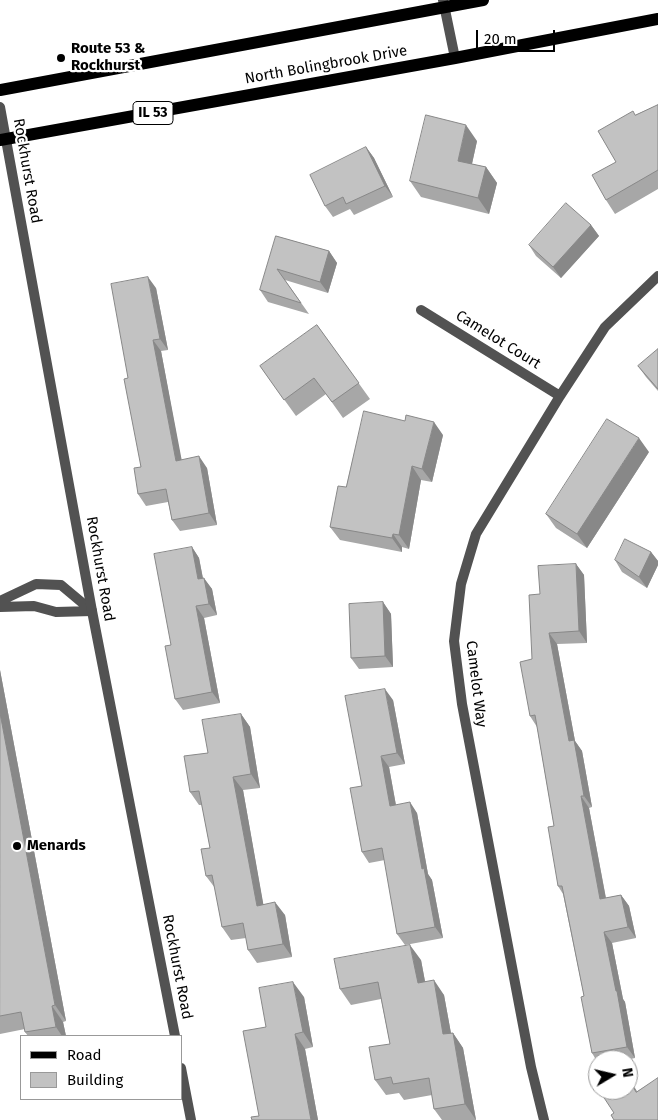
<!DOCTYPE html>
<style>
body{margin:0}
#map{position:relative;width:658px;height:1120px;overflow:hidden;background:#fff;font-family:"Fira Sans",sans-serif}
canvas{display:block}
.legend{position:absolute;left:20px;top:1035px;width:162px;height:65px;box-sizing:border-box;background:#fff;border:1px solid #999;margin:0;padding:6px 9px;list-style:none;font-size:15px;color:#000}
.legend li{display:flex;align-items:center;gap:10px;height:25px}
.legend b{width:25px;border:1px solid #999}
.north{position:absolute;left:588px;top:1050px;width:50px;height:50px;box-sizing:border-box;background:#fff;border:1px solid #999;border-radius:50%;rotate:81deg;font-size:14px;font-weight:700;line-height:20px;text-align:center;color:#000}
.north::after{content:'';display:block;margin:auto;width:18px;height:22px;background:#000;clip-path:polygon(50% 0,100% 100%,50% 72%,0 100%)}
.scale{position:absolute;left:476px;top:30px;width:79px;height:22px;box-sizing:border-box;border:2px solid #000;border-top:0;padding-left:6px;font-size:15px;line-height:18px;white-space:nowrap;color:#000;-webkit-text-stroke:4px #fff;paint-order:stroke}
</style>
<div id="map">
<canvas width="658" height="1120"></canvas>
<ul class="legend">
<li><b style="height:6px;background:#000"></b>Road</li>
<li><b style="height:14px;background:#c2c2c2"></b>Building</li>
</ul>
<div class="north">N</div>
<div class="scale">20 m</div>
</div>
<script>
const context = document.querySelector('canvas').getContext('2d');
context.lineJoin = 'round';
function trace(path, color, width, dash) { context.strokeStyle = color; context.lineWidth = width; context.lineCap = dash ? 'butt' : 'round'; context.setLineDash(dash || []); context.stroke(path); }
function paint(path, color) { context.fillStyle = color; context.fill(path, 'evenodd'); }
function drawText(font, color, halo, rows, align = 'center') {
  context.font = font + ' "Fira Sans",sans-serif'; context.lineWidth = 4.5; context.setLineDash([]); context.textBaseline = 'middle'; context.strokeStyle = halo; context.fillStyle = color; for (const [text, x, y, turn = 0] of rows) {
    context.save(); context.translate(x, y); context.rotate((+turn || 0) * Math.PI / 180); context.textAlign = isNaN(turn) ? turn : align; if (halo) context.strokeText(text, 0, 0); context.fillText(text, 0, 0); context.restore();
  }
}
trace(new Path2D(`
 M0,601L36,584L61,585L92,611
 M0,607L34,606L56,612L92,611`), '#525252', 10);
trace(new Path2D(`
 M443,0L455,58
 M421,310L560,396
 M544,1120L531,1067L462,704L454,641L461,584L476,534L560,396L605,327L658,276`), '#525252', 10);
trace(new Path2D(`
 M0,107L92,611L175,1036
 M181,1068L191,1120`), '#525252', 10);
trace(new Path2D(`
 M0,90L483,0
 M0,140L455,58L658,19`), '#000', 12);
paint(new Path2D(`
 M658,105V189L615,214L606,200L616,162L635,115Z
 M477,141L472,164L486,167L497,183L489,214L421,197L410,181Z
 M366,147L374,158L393,197L354,215L350,209L333,217L325,206Z
 M591,225L599,236L561,278L536,256L529,245Z
 M276,236L329,251L337,263L328,293L285,280L309,314L268,302L260,290Z
 M156,288L168,350L161,351L181,460L207,468L217,525L180,531L172,520L168,502L146,506L138,494L141,467L128,378Z
 M317,325L370,399L343,418L326,394L296,416L260,366Z
 M658,349V391L646,377L638,366Z
 M443,435L432,482L421,480L409,549L402,547V552L340,540L330,527L346,487Z
 M649,452L587,548L556,528L546,514Z
 M192,547L199,558L203,578L212,589L217,615L204,618L220,703L183,710L175,699L171,645Z
 M651,552L658,561V565L647,588L622,572L615,560Z
 M576,564L584,575L587,643L557,644L575,741L582,751L592,807L589,808L606,898L621,895L629,906L636,938L612,943L623,999L625,1002L635,1058L626,1060H598V1063L592,1053L584,996L563,894L558,886L554,826L537,727L530,716L532,659L540,594Z
 M383,602L391,614L393,667L359,669L351,658Z
 M0,670L66,1021L63,1022L66,1036H28L25,1032V1029L0,1034Z
 M393,700L405,764L389,767L396,805L417,813L428,874L432,880L443,938L405,945L397,934L385,860L369,863L362,852Z
 M241,714L250,727L260,788L243,790L263,904L285,915L292,957L257,963L248,950L246,938L231,940L222,927L215,888L206,876L210,848L202,805H199L190,792L208,753Z
 M421,960L425,981L444,995L451,1033H453L463,1048L476,1120H442L434,1109L432,1095L404,1100L399,1093L386,1095L375,1080L390,1044L381,999L351,1005L340,989Z
 M304,997L313,1047L305,1049L318,1120H252L259,1116L266,1027Z`), '#a7a7a7');
paint(new Path2D(`
 M466,125L477,141L469,177L458,161Z
 M366,147L374,158L393,197L385,186Z
 M486,167L497,183L489,214L478,198Z
 M591,225L599,236L561,278L553,267Z
 M329,251L337,263L328,293L320,282Z
 M148,277L156,288L168,350L160,339Z
 M153,340L161,351L184,472L176,461Z
 M434,422L443,435L432,482L422,469Z
 M639,438L649,452L587,548L577,534Z
 M199,456L207,468L217,525L209,513Z
 M412,466L421,480L409,549L399,535Z
 M393,534L402,547V552L392,538Z
 M192,547L199,558L205,590L198,579Z
 M651,552L658,561V565L647,588L639,577Z
 M576,564L584,575L587,643L579,631Z
 M204,578L212,589L217,615L209,604Z
 M383,602L391,614L393,667L385,656Z
 M196,606L204,618L220,703L212,692Z
 M549,633L557,644L575,741L582,751L592,807L584,796L569,741Z
 M0,670L66,1021L55,1005L0,713Z
 M385,689L393,700L405,764L397,753Z
 M241,714L250,727L260,788L251,774Z
 M381,756L389,767L398,817L390,806Z
 M233,777L243,790L266,919L257,906Z
 M581,796L589,808L608,910L600,899Z
 M410,802L417,813L428,874L432,880L443,938L435,927L422,869Z
 M621,895L629,906L636,938L628,927Z
 M275,902L285,915L292,957L283,944Z
 M604,932L612,943L623,999L625,1002L635,1058L627,1047Z
 M410,945L421,960L428,998L418,983Z
 M434,980L444,995L454,1050L443,1034Z
 M293,982L304,997L313,1047L303,1032Z
 M52,1006L63,1022L66,1036H62L56,1027Z
 M453,1033L463,1048L476,1120L465,1104Z
 M295,1034L305,1049L318,1120H311Z
 M628,1077L632,1083L647,1108L636,1092L628,1079Z`), '#888');
const building = new Path2D(`
 M658,105V170L606,200L592,175L616,162L598,131L633,111L635,115Z
 M426,115L466,125L458,161L486,167L478,198L410,181Z
 M366,147L385,186L346,204L343,197L325,206L310,175Z
 M566,203L591,225L553,267L529,245Z
 M276,236L329,251L320,282L277,269L301,303L260,290Z
 M148,277L160,339L153,340L176,461L199,456L209,513L172,520L166,489L138,494L134,468L141,467L124,379L128,378L111,284Z
 M317,325L359,383L332,402L314,378L284,400L260,366Z
 M658,349V389L638,366Z
 M364,411L405,421L406,415L434,422L422,469L412,466L399,535L393,534L392,538L330,527L338,486L346,487Z
 M607,419L639,438L577,534L546,514Z
 M625,539L651,552L639,577L615,560Z
 M192,547L198,579L204,578L209,604L196,606L212,692L175,699L165,646L171,645L154,554Z
 M576,564L579,631L549,633L569,741L574,740L584,796H581L600,899L621,895L628,927L604,932L616,991H617L627,1047L592,1053L581,997L584,996L562,886H558L548,827L554,826L535,715L530,716L520,662L532,659L529,595L540,594L538,566Z
 M383,602L385,656L351,658L349,604Z
 M385,689L397,753L381,756L390,806L410,802L422,869L424,868L435,927L397,934L382,848L362,852L350,788L362,786L345,696Z
 M0,713L55,1005L52,1006L56,1027L25,1032L21,1012L0,1016Z
 M241,714L251,774L233,777L257,906L275,902L283,944L248,950L243,923L222,927L212,875L206,876L201,849L210,848L199,791L190,792L184,756L208,753L202,720Z
 M410,945L418,983L434,980L443,1034L453,1033L465,1104L434,1109L429,1078L393,1084L391,1077L375,1080L369,1047L390,1044L378,982L340,989L334,959Z
 M293,982L303,1032L295,1034L311,1120H252L251,1117L259,1116L243,1031L266,1027L259,988Z
 M658,1078V1120H614L611,1115L614,1113L599,1090H628V1079L636,1092Z
 M598,1082V1088L595,1083Z`);
paint(building, '#c2c2c2');
trace(building, '#888', 1);
for (const [x, y, r, color] of [
 [61,58,5,"#000"],
 [17,846,5,"#000"]
]) { const dot = new Path2D(); dot.arc(x, y, r, 0, 2 * Math.PI); context.fillStyle = color; context.fill(dot); trace(dot, '#fff', 2); }
for (const [x, y, w] of [
 [153,113,40]
]) { const box = new Path2D(); box.roundRect(x - w / 2, y - 11.5, w, 23, 4); context.fillStyle = '#fff'; context.fill(box); trace(box, '#000', 1); }
drawText('bold 14px', '#000', null, [
 ["IL 53",153,113]
]);
drawText('bold 15px', '#000', '#fff', [
 ["Route 53 &",71,49],
 ["Rockhurst",71,66],
 ["Menards",27,846]
], 'left');
drawText('15px', '#000', '#fff', [
 ["North Bolingbrook Drive",326,65,-10],
 ["Rockhurst Road",27,171,80],
 ["Camelot Court",498,340,32],
 ["Rockhurst Road",100,569,80],
 ["Camelot Way",476,684,83],
 ["Rockhurst Road",177,967,79]
]);
</script>
